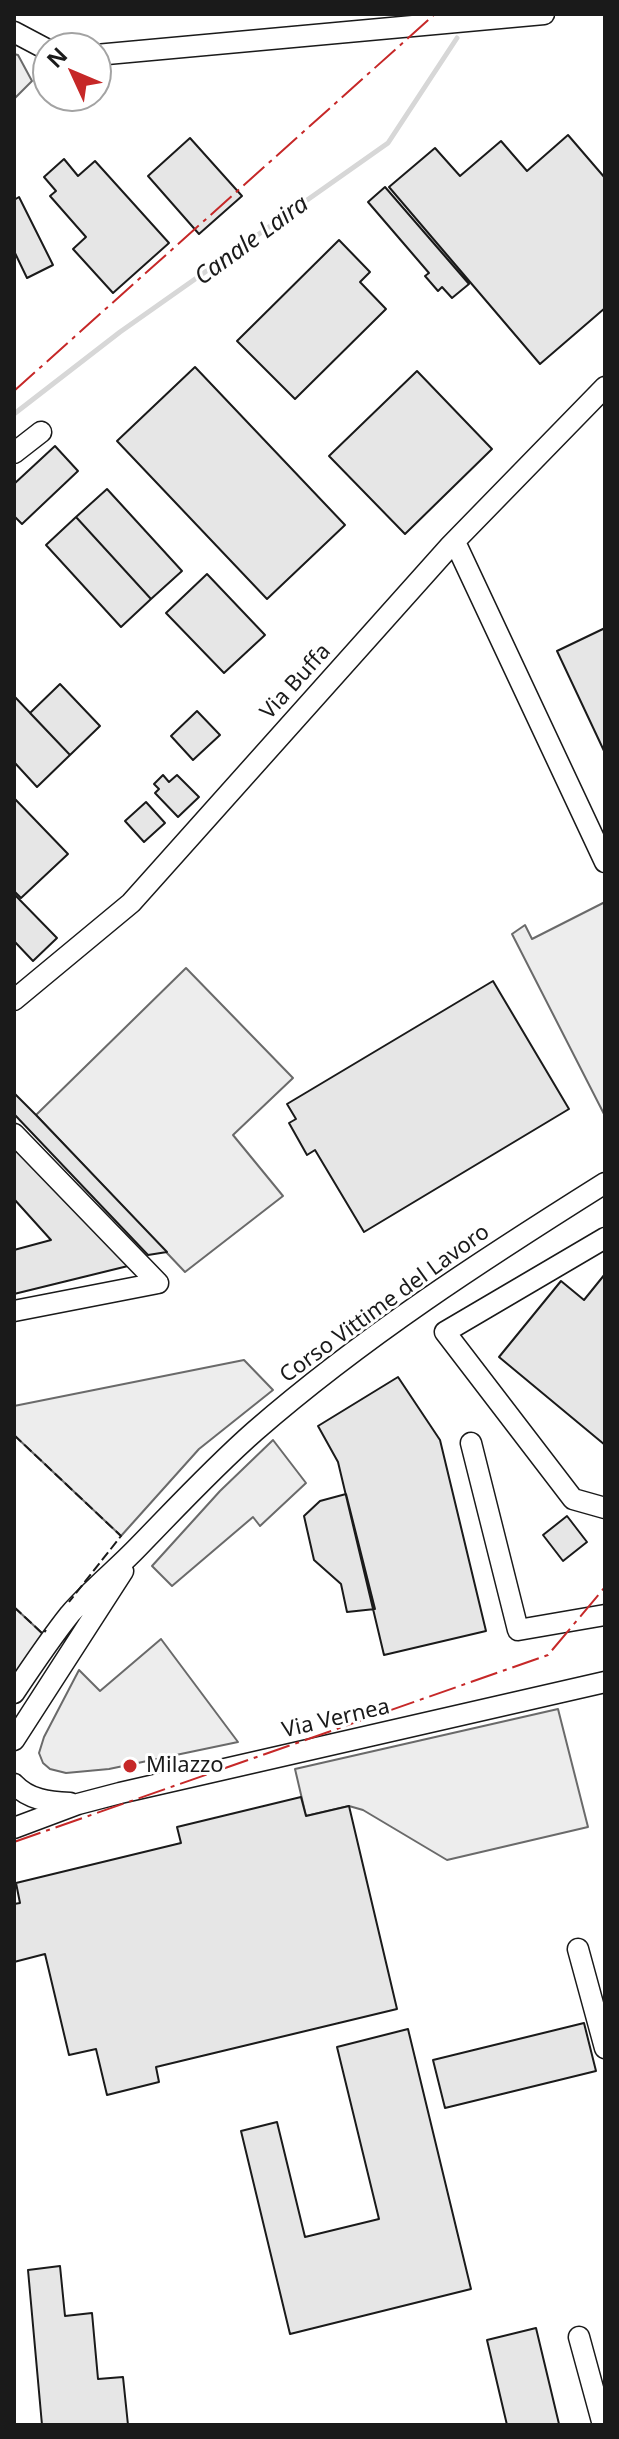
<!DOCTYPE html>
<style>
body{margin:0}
#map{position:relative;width:619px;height:2439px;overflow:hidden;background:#fff;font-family:"Noto Sans",sans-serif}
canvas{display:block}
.frame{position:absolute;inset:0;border:16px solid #1a1a1a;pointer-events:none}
.north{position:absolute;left:32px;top:32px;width:80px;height:80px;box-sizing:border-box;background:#fff;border:2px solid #a3a3a3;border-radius:50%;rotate:314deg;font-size:22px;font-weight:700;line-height:32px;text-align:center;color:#1a1a1a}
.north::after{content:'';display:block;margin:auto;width:28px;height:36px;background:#c62828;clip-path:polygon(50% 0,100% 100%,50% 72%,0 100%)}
</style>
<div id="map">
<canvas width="619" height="2439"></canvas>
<div class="frame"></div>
<div class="north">N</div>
</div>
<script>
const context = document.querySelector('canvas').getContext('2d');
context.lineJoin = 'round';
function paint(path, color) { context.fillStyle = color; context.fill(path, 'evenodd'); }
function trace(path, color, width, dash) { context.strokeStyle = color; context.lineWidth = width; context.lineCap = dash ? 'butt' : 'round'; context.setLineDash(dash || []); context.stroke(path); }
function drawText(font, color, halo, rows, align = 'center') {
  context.font = font + ' "Noto Sans",sans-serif'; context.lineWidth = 6; context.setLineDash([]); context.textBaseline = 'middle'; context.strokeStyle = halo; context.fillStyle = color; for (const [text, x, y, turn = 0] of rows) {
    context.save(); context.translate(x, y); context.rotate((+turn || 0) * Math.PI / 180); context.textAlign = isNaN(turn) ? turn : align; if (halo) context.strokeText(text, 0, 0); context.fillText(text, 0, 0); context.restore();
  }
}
const green = new Path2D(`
 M14,54L18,55L32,81L14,99Z
 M605,902V1116L512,934L525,925L532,939Z
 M186,968L293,1078L233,1135L283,1196L185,1272L36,1115Z
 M244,1360L273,1390L199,1449L121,1536L14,1435V1406Z
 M273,1440L306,1483L260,1526L253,1517L172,1586L152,1566L220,1491Z
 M14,1607L43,1634L14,1683Z
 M161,1639L238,1742L109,1769L66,1773L50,1769L43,1763L39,1753L44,1737L79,1670L100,1691Z
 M558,1709L588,1827L447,1860L363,1810L349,1806L306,1816L295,1769Z`);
paint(green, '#ededed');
trace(green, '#6a6a6a', 2);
trace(new Path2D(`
 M14,414L120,332L388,143L457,38`), '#d7d7d7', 5);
const building = new Path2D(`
 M568,135L605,178V308L540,364L389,187L435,148L460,176L501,141L527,171Z
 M190,138L242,196L199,234L148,176Z
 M64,159L78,176L95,161L169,243L113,293L73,249L86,237L50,196L56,191L44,177Z
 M385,187L469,284L452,298L442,287L438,291L425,276L429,273L368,202Z
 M19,197L53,265L27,278L14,251V200Z
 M339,240L370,272L360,282L386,309L295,399L237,341Z
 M195,367L345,525L267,599L117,441Z
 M417,371L492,449L405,534L329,456Z
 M55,446L78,471L22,524L14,516V484Z
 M107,489L182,571L151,599L76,517Z
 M76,517L151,599L121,627L46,545Z
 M207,574L265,635L224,673L166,613Z
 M605,628V753L557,651Z
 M60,684L100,726L70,755L30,713Z
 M14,696L70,755L37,787L14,762Z
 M197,711L220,735L193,760L171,736Z
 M163,775L169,782L177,775L199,797L178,817L155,793L159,789L154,784Z
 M14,798L68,854L21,898L14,891Z
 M146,802L165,823L144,842L125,821Z
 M14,894L57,938L33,961L14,941Z
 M493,981L569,1109L364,1232L315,1150L307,1155L289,1123L296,1119L287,1104Z
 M14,1093L36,1115L167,1252L148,1255L14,1114Z
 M14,1147L128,1266L14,1294V1250L51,1240L14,1199Z
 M605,1274V1445L499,1357L561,1281L584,1300Z
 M398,1377L440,1440L486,1631L384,1655L338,1462L318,1426Z
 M346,1494L375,1609L347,1612L341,1584L314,1560L304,1516L320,1501Z
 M567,1516L587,1542L563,1561L543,1535Z
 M301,1797L306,1816L349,1806L397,2009L156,2067L159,2082L107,2095L96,2049L69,2055L45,1954L14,1962V1904L20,1903L16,1883L181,1843L177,1827Z
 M584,2023L596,2071L445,2108L433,2060Z
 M408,2029L471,2289L290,2334L241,2131L277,2122L305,2237L379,2219L337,2047Z
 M60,2266L65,2316L92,2313L98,2379L123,2377L128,2425H42L28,2270Z
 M536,2328L559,2424L507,2425L487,2340Z`);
paint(building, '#e6e6e6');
trace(building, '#1a1a1a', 2);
const minor = new Path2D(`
 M14,32L48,50
 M96,55L544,14
 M14,453L41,432
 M455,542L605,862
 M14,1000L131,903L451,545L605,387
 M14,1134L158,1283
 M605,1238L445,1332L573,1499L605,1508
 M14,1311L158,1283
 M471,1443L518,1630L605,1615
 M14,1693C32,1666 50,1639 70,1614C92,1589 117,1569 139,1546C177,1507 214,1467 255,1431C363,1337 484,1259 605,1183
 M14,1740L123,1571
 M14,1784C29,1800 49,1802 70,1803
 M14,1828L78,1804L120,1793L605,1682
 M578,1949L605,2048
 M579,2337L603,2425`);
trace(minor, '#1a1a1a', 23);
trace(minor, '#fff', 20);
trace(new Path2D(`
 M14,1435L121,1536L69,1602
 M14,1607L43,1634L46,1630`), '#1a1a1a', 2, [10, 4]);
trace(new Path2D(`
 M14,391L435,14
 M14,1842L548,1655L605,1587`), '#c62828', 2, [28, 6, 4, 6]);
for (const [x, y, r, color] of [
 [130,1766,8,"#c62828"]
]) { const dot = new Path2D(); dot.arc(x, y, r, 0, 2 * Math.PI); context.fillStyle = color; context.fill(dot); trace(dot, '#fff', 3); }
drawText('22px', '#1a1a1a', '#fff', [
 ["Via Buffa",296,682,-48],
 ["Corso Vittime del Lavoro",385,1304,-36],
 ["Via Vernea",336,1719,-13]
]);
drawText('22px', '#1a1a1a', '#fff', [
 ["Milazzo",146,1766]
], 'left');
drawText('italic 24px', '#1a1a1a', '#fff', [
 ["Canale Laira",252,241,-36]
]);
</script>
